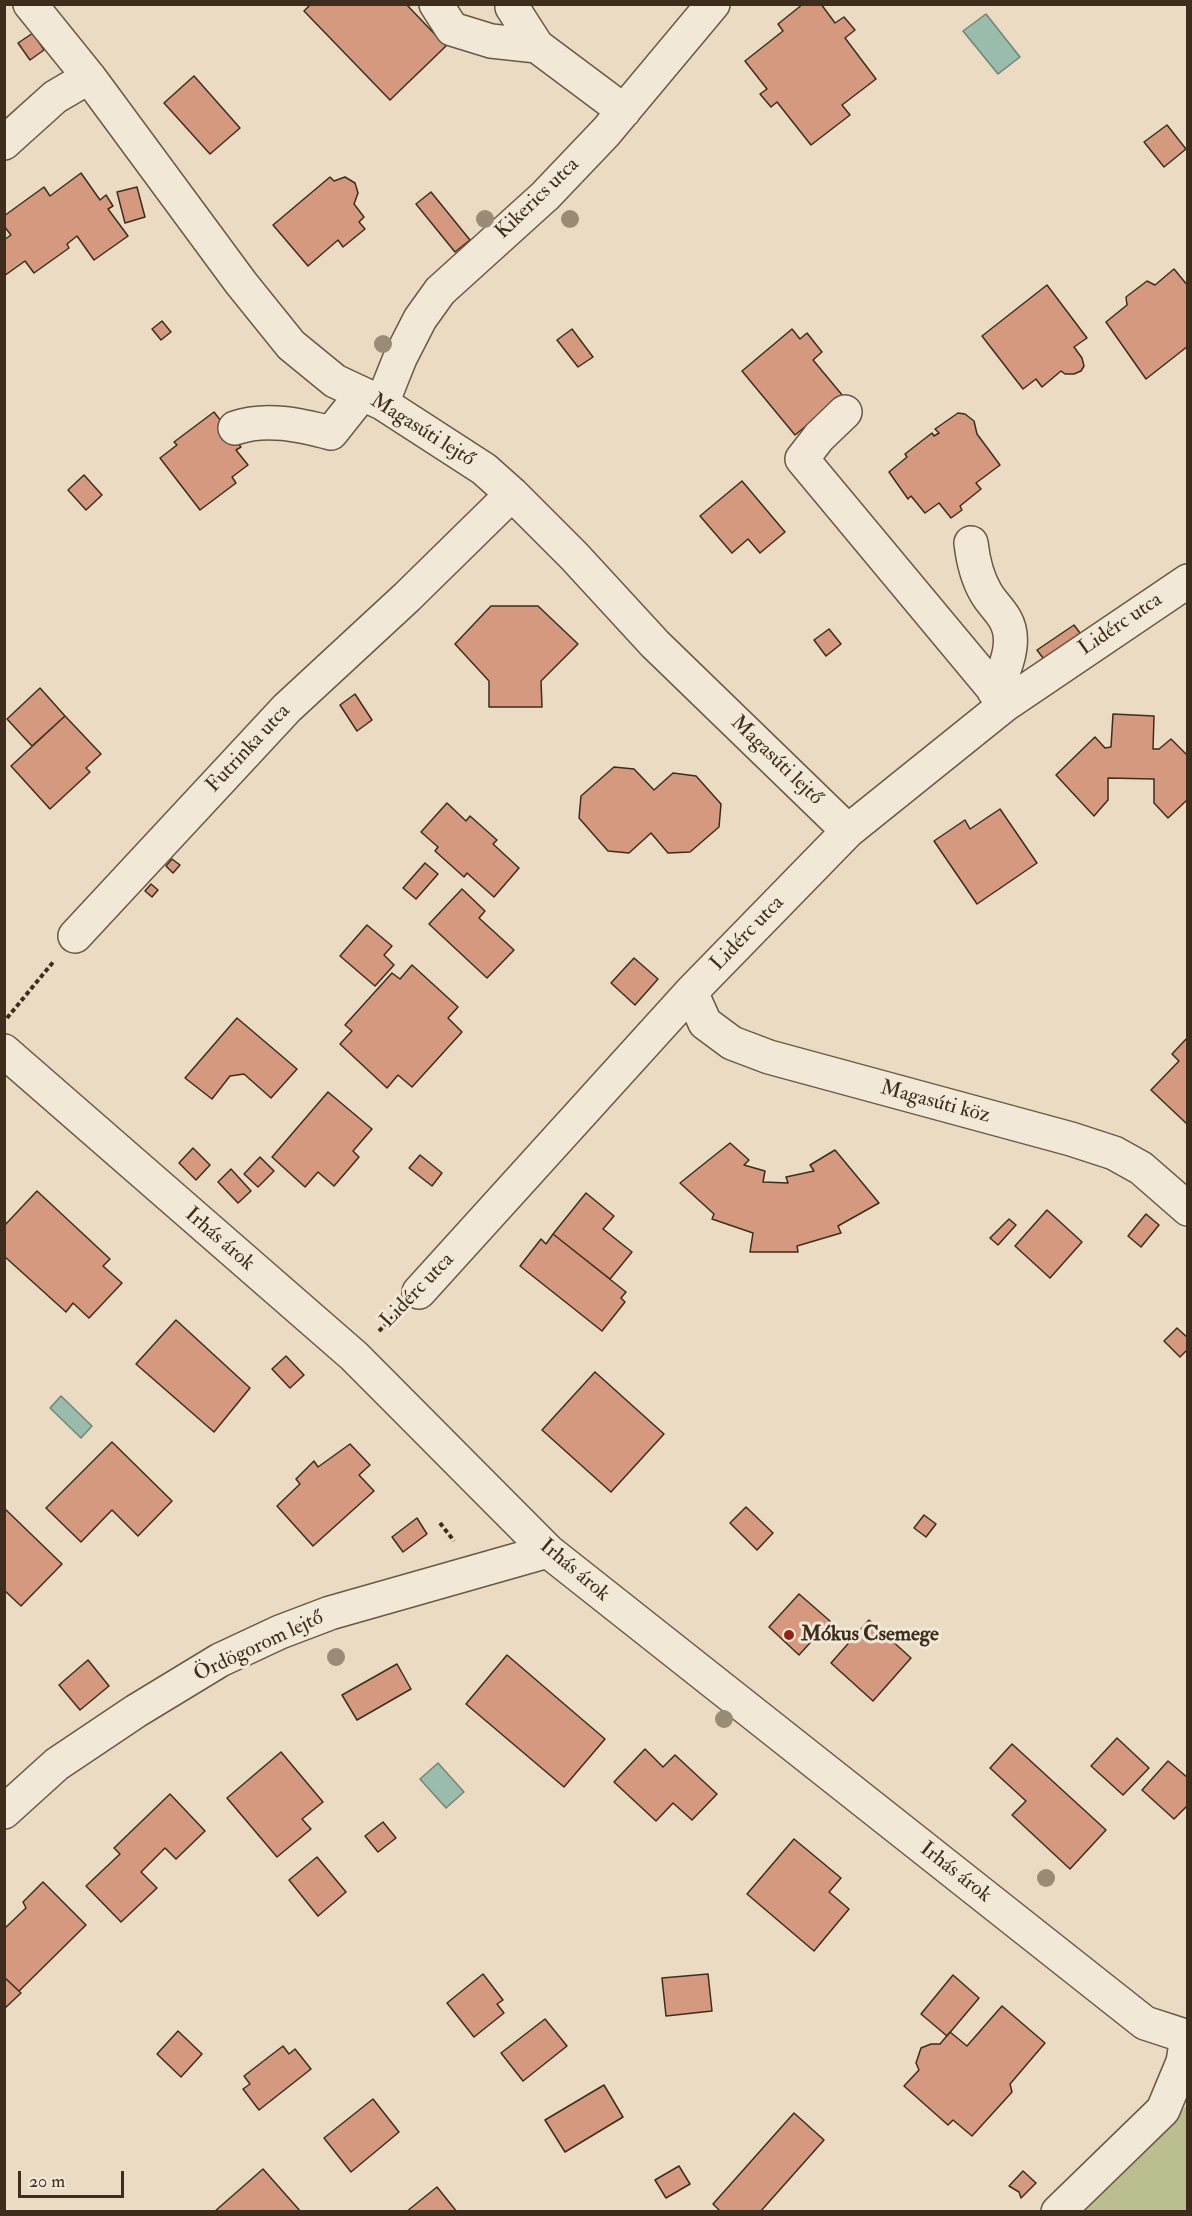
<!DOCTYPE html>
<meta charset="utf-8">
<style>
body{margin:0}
#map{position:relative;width:1192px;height:2216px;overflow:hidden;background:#ebdbc2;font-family:"IM FELL Double Pica",serif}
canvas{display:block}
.frame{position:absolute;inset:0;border:6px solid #3e2d1d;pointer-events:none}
.scale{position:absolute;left:18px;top:2171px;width:106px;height:27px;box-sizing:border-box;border:3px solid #3e2d1d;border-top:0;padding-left:8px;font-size:18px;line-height:21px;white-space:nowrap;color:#3e2d1d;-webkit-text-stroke:4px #f2e8d7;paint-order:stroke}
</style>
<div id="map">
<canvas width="1192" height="2216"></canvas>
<div class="frame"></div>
<div class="scale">20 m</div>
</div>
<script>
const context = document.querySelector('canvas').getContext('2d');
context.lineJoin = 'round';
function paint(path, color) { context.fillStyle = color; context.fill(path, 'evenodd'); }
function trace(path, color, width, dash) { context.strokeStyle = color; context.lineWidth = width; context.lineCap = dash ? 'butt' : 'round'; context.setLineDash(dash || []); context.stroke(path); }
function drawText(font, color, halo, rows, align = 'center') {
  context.font = font + ' "IM FELL Double Pica",serif'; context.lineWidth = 6; context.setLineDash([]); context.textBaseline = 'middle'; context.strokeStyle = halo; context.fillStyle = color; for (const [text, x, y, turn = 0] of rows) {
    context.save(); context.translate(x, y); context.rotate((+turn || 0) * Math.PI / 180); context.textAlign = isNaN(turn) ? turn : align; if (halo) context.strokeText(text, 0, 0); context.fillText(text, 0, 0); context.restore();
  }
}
paint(new Path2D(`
 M1187,2105V2211L1076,2212L1166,2129Z`), '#bbbf90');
const water = new Path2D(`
 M986,14L1020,57L998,74L963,31Z
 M61,1396L92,1426L81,1438L50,1408Z
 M438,1763L464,1792L446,1808L420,1779Z`);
paint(water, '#99bcad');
trace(water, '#758373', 1.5);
const building = new Path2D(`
 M311,4H406L446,46L390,100L304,11Z
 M803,4H821L835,23L844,17L855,30L845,38L876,79L842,105L850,115L811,145L777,102L771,107L760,94L767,89L745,61L783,31L778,24Z
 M33,33L44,50L30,60L18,43Z
 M194,76L240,128L210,154L164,103Z
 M1167,125L1186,149L1164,167L1144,142Z
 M81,173L100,200L106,195L113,206L108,209L128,236L94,260L77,236L67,244L69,248L34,273L25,261L4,276V240L11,235L4,226V216L44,187L50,196Z
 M330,177L334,181L345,177L355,183L358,193L354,204L364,217L359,222L365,229L343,247L338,240L308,266L273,225Z
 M137,187L145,217L125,223L117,192Z
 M431,192L470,240L455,252L416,204Z
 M1174,269L1188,286V346L1146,379L1106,322L1127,305L1126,297L1147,281L1155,285Z
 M1047,285L1087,338L1074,347L1082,358L1084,366L1081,371L1074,374H1065L1061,371L1042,387L1036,379L1023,389L982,336Z
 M162,321L171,332L161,340L152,329Z
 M572,329L593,357L578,367L557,340Z
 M792,329L800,339L807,333L822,352L813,360L843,396L795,435L742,371Z
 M214,412L241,447L236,450L248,465L232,477L236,483L200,510L160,458L177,445L174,442Z
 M958,413L965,414L974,421L977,434L1000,465L976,483L981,489L960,506L962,510L951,518L939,503L925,513L911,496L908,499L889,472L907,457L905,454L932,433L934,436L939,433L935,429Z
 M84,475L102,495L86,510L68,490Z
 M742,481L785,532L760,553L748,539L732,553L700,516Z
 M491,606H538L578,644L541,681L542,707H489V681L455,644Z
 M1074,625L1083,637L1046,662L1037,650Z
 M829,629L841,644L826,656L814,640Z
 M40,688L65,716L32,746L7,719Z
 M355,694L372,720L357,731L340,705Z
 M1113,714L1154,716L1153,749H1159L1171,739L1188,756V799L1168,818L1154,803V779L1108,778V800L1094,816L1056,775L1095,737L1105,748L1111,747Z
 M65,716L101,754L86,768L90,772L50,809L11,766Z
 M614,767L634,769L654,790L673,773L696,776L721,804L719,827L690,852L668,853L651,833L629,853L608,851L579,818L581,796Z
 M447,803L466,821L470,816L497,840L493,844L519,868L494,897L467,873L464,877L435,851L438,847L421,832Z
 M1000,809L1037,863L977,904L934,841L965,820L970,829Z
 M172,859L180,865L173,873L166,866Z
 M425,863L438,874L416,899L403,888Z
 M151,884L158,890L152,897L145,891Z
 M462,889L485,911L479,918L514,950L487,978L429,924Z
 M367,925L392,946L384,955L394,965L375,986L340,956Z
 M634,958L658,979L635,1005L611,983Z
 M412,965L458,1007L448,1018L462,1032L412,1087L398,1075L387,1088L340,1044L352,1031L345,1025L392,973L400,979Z
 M237,1018L297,1069L271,1098L244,1074L230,1076L212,1099L185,1078Z
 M1188,1037V1125L1151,1090L1179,1061L1172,1054Z
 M328,1092L372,1129L353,1151L359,1157L334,1186L318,1172L305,1187L272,1157Z
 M730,1143L749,1160L744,1165L765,1171L763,1182L788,1183L786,1177L814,1171L810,1165L835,1150L879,1203L838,1226L841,1233L797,1246L798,1252H750L753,1233L712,1219L714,1214L680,1183Z
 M193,1148L210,1165L196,1180L179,1163Z
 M420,1155L442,1173L432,1186L409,1168Z
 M260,1157L274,1171L258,1187L244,1174Z
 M231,1169L251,1191L238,1203L218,1182Z
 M37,1191L110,1259L103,1266L122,1283L89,1318L73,1303L66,1312L4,1256V1226Z
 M586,1193L614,1216L603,1229L632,1252L610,1279L553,1234Z
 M1047,1210L1082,1242L1050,1278L1015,1246Z
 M1146,1214L1159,1225L1141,1247L1128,1236Z
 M1009,1219L1016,1225L998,1245L990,1238Z
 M553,1234L626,1292L621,1298L625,1302L602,1331L520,1266L541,1239L546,1244Z
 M176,1320L250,1388L214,1432L136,1364Z
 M1177,1328L1188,1338V1349L1180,1357L1164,1341Z
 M286,1356L304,1375L290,1388L272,1369Z
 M595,1372L664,1434L611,1492L542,1430Z
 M112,1442L172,1501L138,1536L112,1510L81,1542L46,1508Z
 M350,1444L370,1465L359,1475L374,1491L313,1546L277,1506L300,1484L296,1479L314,1461L318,1467Z
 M746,1507L773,1533L757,1550L730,1523Z
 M4,1508L62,1564L21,1606L4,1590Z
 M924,1515L936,1524L926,1537L914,1528Z
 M417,1518L427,1534L403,1552L392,1537Z
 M799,1594L830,1621L799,1655L769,1627Z
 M869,1620L911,1658L873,1701L831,1663Z
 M507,1655L605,1739L564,1787L466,1704Z
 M88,1660L109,1686L80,1710L59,1685Z
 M397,1664L411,1689L357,1720L342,1695Z
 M1117,1738L1149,1768L1123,1795L1091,1766Z
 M1012,1744L1106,1830L1070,1869L1012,1815L1026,1801L990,1768Z
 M645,1749L663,1767L675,1755L717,1794L692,1820L673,1803L656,1821L614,1782Z
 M281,1752L323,1802L302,1819L311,1829L277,1857L227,1798Z
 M1168,1761L1188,1778V1805L1174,1819L1142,1790Z
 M170,1794L205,1831L176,1859L165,1848L141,1872L157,1888L121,1922L86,1886L120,1854L114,1848Z
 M383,1822L396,1838L378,1852L365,1836Z
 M794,1839L841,1878L829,1892L849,1909L814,1951L747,1894Z
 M317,1857L346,1892L318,1916L289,1880Z
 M43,1882L86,1925L19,1991L4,1977V1929L26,1908L23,1902Z
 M483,1974L503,2000L497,2004L504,2013L474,2037L447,2003Z
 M708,1974L712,2011L666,2016L662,1978Z
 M953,1975L979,1998L947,2036L921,2014Z
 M4,1977L21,1993L4,2009Z
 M1002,2006L1045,2043L1010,2084L1012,2092L972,2136L953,2120L948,2125L904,2086L919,2070L916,2063L921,2048L931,2044H940L950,2032L967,2046Z
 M545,2019L567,2046L523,2081L501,2053Z
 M178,2031L202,2054L181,2077L157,2054Z
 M283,2046L289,2054L295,2049L311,2069L259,2110L243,2089L250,2084L244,2076Z
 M604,2085L623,2117L565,2152L545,2120Z
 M373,2099L399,2132L351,2172L324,2138Z
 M794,2113L824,2140L760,2212H721L713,2204Z
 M679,2166L690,2184L666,2198L655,2180Z
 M263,2169L301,2212H214Z
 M1023,2171L1036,2183L1021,2198L1019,2192L1009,2186Z
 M437,2187L457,2212H406Z`);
paint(building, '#d59980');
trace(building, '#3e2d1d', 1.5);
const minor = new Path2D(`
 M30,4L89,77L241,283L291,345L335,381L382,403L484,469L512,494L574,556L655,644L848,831
 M436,4L452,29L491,41L537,46
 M512,7L537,46L624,111
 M4,143L55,97L89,77
 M382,403L400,358L420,319L440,291L545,196L606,132L713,4
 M845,412L819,437L802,459L1006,704
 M235,428C266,417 300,425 331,433L362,394
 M971,543C973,560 977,578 986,593C991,602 1000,610 1005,619C1018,641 1005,671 994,691
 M75,936L287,708L407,597L512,494
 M691,992L705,1023L732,1043L769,1057L1071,1139L1114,1153L1141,1168L1188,1209
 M4,1051L354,1356L548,1551L1145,2023L1188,2037
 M419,1292L691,992L848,831L1006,704L1188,581
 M4,1812L57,1764L136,1711L220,1660L280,1632L330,1613L548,1551
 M1058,2212L1163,2110L1183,2062L1187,2037`);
trace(minor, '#695846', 36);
trace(new Path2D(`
 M7,1018L54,961
 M379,1331L395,1315
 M440,1523L454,1541`), '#3e2d1d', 4, [4.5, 3]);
trace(minor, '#f2e8d7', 33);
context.fillStyle = '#9a8b74';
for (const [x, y] of [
 [485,219],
 [570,219],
 [383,344],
 [336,1657],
 [724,1719],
 [1046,1878]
]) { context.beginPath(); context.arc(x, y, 9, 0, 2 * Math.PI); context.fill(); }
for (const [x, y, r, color] of [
 [789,1635,6,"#8f2418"]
]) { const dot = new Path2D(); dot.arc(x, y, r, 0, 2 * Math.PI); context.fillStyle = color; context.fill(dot); trace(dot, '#f2e8d7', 2); }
drawText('21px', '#3e2d1d', '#f2e8d7', [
 ["Kikerics utca",538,199,-44],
 ["Magasúti lejtő",422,431,32],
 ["Lidérc utca",1121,625,-34],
 ["Futrinka utca",249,749,-47],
 ["Magasúti lejtő",776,761,44],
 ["Lidérc utca",748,934,-46],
 ["Magasúti köz",935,1103,15],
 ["Irhás árok",219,1240,41],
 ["Lidérc utca",418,1291,-46],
 ["Irhás árok",574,1571,40],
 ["Ördögorom lejtő",259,1647,-25],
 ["Irhás árok",955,1873,38]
]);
drawText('bold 21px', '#3e2d1d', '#f2e8d7', [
 ["Mókus Csemege",801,1635]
], 'left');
</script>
